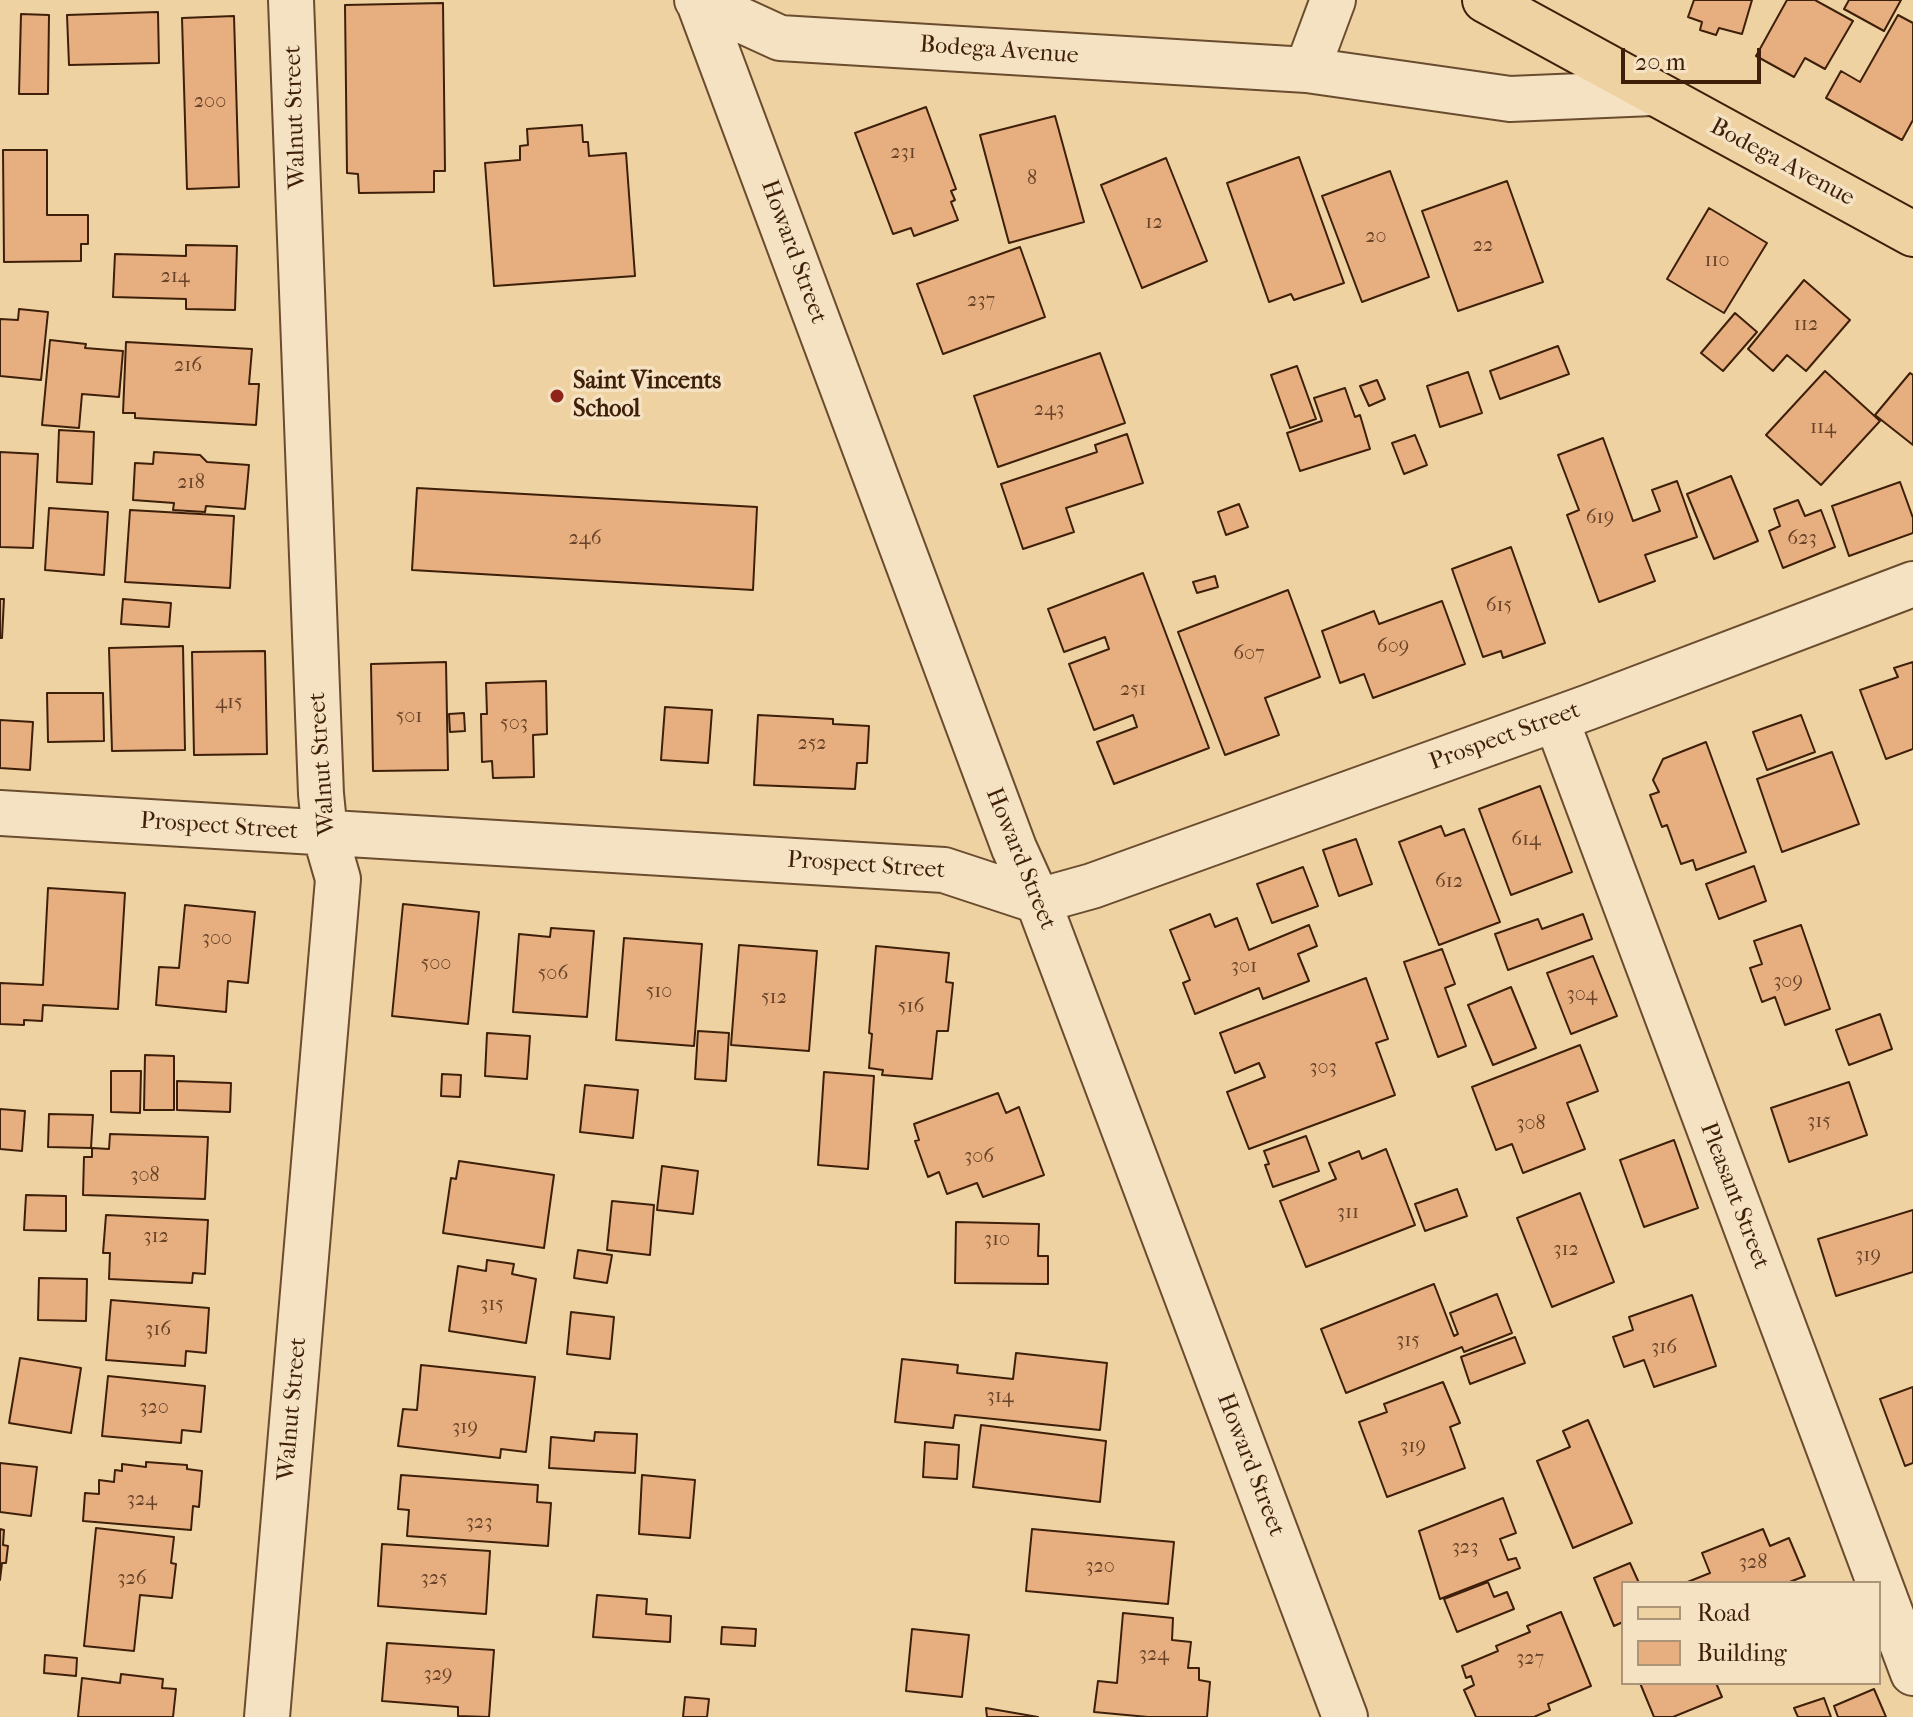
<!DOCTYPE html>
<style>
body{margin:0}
#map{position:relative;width:1913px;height:1717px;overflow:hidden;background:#efd2a2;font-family:"IM FELL French Canon",serif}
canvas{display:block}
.legend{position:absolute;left:1621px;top:1581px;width:260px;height:104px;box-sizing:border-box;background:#f5e2c3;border:2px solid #ac9479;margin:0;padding:10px 14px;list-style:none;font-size:24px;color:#3e1f09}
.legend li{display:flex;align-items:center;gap:16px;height:40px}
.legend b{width:40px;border:2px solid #ac9479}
.scale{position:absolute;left:1621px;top:48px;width:140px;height:36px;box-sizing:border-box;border:4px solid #3e1f09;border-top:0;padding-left:10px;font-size:24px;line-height:28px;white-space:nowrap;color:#3e1f09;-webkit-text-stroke:6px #f5e2c3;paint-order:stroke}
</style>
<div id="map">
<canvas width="1913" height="1717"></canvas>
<ul class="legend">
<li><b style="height:10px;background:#efd2a2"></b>Road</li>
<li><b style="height:22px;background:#e7af80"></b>Building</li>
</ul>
<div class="scale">20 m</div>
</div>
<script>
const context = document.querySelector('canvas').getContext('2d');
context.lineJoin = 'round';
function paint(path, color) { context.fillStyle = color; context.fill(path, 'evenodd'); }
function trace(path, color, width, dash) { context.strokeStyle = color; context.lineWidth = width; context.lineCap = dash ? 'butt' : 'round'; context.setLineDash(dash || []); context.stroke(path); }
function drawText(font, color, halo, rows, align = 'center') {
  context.font = font + ' "IM FELL French Canon",serif'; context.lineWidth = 7; context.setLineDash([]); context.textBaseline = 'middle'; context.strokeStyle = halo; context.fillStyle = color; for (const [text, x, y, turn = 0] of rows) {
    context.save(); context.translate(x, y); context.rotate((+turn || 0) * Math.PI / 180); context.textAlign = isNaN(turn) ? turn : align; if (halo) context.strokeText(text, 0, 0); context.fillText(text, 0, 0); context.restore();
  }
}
const building = new Path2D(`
 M1694,0H1752L1742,34L1719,28L1716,35L1700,30L1702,22L1688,17Z
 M1787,0H1815L1853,21L1825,69L1805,58L1794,77L1756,56Z
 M1849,0H1901L1884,31L1844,9Z
 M443,3L445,171H434V192L359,193L358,174L347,173L345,5Z
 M158,12L159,63L69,65L67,15Z
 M21,14L49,15L48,94H19Z
 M1898,15L1913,23V120L1902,140L1826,98L1841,71L1860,82Z
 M234,16L239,187L187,189L182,18Z
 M926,107L956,189L951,191L955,200L951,202L958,220L914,236L911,228L893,234L855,133Z
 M1055,116L1084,222L1009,243L980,135Z
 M582,125L583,142H588L589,156L626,153L635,276L494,286L485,163L520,160V146L528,145L527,129Z
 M3,150H47V215H88V244H81V261L4,262Z
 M1299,157L1344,283L1294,300L1291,294L1269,302L1227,183Z
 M1166,158L1207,261L1142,288L1101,185Z
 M1390,171L1429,277L1362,302L1322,196Z
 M1507,181L1543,282L1458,311L1422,211Z
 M1709,208L1767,243L1724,313L1667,279Z
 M186,245L237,246L235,310L186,309V299L113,297L115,254L186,256Z
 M1020,247L1045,317L943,354L917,284Z
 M1804,280L1850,320L1806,371L1787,355L1773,371L1748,349Z
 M19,309L48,312L41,380L0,376V319L18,320Z
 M1735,313L1757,332L1723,371L1701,353Z
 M50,340L86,344L85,348L123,351L119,397L82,394L79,428L42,425Z
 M126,342L252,349L249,384H259L256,425L135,418V413H123Z
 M1558,346L1569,374L1500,399L1490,371Z
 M1100,353L1125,423L998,467L974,396Z
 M1297,366L1316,419L1290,428L1271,375Z
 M1825,371L1880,421L1821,485L1766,435Z
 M1468,372L1482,413L1440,427L1427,386Z
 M1910,373L1913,375V445L1875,415Z
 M1377,380L1385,399L1369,406L1360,386Z
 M1345,388L1355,417L1360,415L1370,449L1300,471L1287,433L1322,421L1314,398Z
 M59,430L94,432L92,484L57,482Z
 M1127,434L1143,483L1066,508L1074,532L1023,549L1001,484L1097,452L1095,445Z
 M1415,435L1427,465L1404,474L1392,443Z
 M1603,438L1633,521L1660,511L1652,490L1677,481L1697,537L1645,555L1655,581L1599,602L1567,515L1579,510L1558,455Z
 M0,452L38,454L33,548L0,547Z
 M154,452L200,455L207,462L249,465L245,509L206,506L205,512L173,510L174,503L133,500L135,463L153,464Z
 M1731,476L1758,541L1714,559L1687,494Z
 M1900,482L1913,518V533L1849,556L1832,506Z
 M417,488L757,507L753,590L412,570Z
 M1798,500L1805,516L1821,510L1835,547L1783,568L1769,531L1780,526L1774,509Z
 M1239,504L1248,527L1226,535L1218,512Z
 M49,508L108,512L104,575L45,570Z
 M130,510L234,516L230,588L125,582Z
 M1511,547L1545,643L1503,658L1501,651L1483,657L1452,569Z
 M1143,573L1209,748L1114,784L1097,742L1137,727L1133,715L1094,730L1069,664L1109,649L1105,637L1064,652L1048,609Z
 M1215,576L1218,587L1197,593L1193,582Z
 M1288,590L1320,677L1265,698L1279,735L1225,755L1178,632Z
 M0,599H4L2,638H0Z
 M123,599L171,603L169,627L121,624Z
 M1442,601L1465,664L1373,698L1364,674L1340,683L1322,631L1374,611L1379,624Z
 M183,646L185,750L112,751L109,648Z
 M265,651L267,754L194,755L192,652Z
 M446,662L448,770L373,771L371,664Z
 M1913,662V749L1886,759L1860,690L1898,677L1894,668Z
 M546,681L547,734L533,735L534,777L493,778L492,761L482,762L481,714H487L486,683Z
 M47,693H103L104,741L48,742Z
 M665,707L712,710L708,763L661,760Z
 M464,713L465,731L450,732L449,714Z
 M758,715L833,719V724L869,726L867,763H857L855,789L754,785Z
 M1801,715L1815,752L1767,770L1753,732Z
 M0,720L33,722L30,770L0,768Z
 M1706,742L1746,852L1696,870L1693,860L1681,864L1667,825L1662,827L1650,795L1659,792L1653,780L1663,759Z
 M1832,752L1859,824L1782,852L1757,779Z
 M1540,786L1572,872L1511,895L1479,809Z
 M1441,826L1445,836L1464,829L1500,922L1439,945L1399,842Z
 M1356,839L1372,884L1339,896L1323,850Z
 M1754,866L1766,901L1719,919L1706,884Z
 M1303,867L1318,906L1272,923L1257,884Z
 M48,888L125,893L118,1009L43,1005L42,1021L24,1020V1025L0,1024V983L43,985Z
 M403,904L479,912L468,1024L392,1016Z
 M185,905L255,912L248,983L228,981L226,1012L156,1005L159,967L179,968Z
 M1210,914L1215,927L1237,918L1249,950L1309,925L1317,946L1298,954L1309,981L1263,999L1259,988L1195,1014L1183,983L1190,980L1170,930Z
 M1583,914L1592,939L1508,970L1495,934L1538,919L1542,929Z
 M1801,925L1830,1009L1785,1025L1775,997L1762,1002L1750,968L1762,964L1754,941Z
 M551,928L594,931L587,1017L513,1012L519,934L550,937Z
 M624,938L702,944L694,1046L616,1040Z
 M739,945L817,951L809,1051L731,1045Z
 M876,946L949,953L946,982L953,983L948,1031H937L932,1079L882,1075L883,1070L869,1068L872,1034L869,1033Z
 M1442,949L1455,984L1445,988L1466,1046L1438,1057L1404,962Z
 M1593,956L1617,1016L1571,1034L1547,973Z
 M1366,978L1388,1039L1376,1043L1395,1095L1249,1149L1227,1092L1265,1077L1259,1063L1235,1073L1220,1033Z
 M1511,987L1536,1048L1493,1065L1468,1005Z
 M1880,1014L1892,1049L1849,1065L1836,1030Z
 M698,1031L729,1033L726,1081L695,1079Z
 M487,1033L530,1036L527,1079L485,1076Z
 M1580,1045L1598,1091L1567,1103L1585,1149L1523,1173L1512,1144L1496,1150L1472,1087Z
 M145,1055L174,1056V1110H144Z
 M111,1071H141L140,1113L111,1112Z
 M824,1072L874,1076L868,1169L818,1165Z
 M442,1074L461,1075L460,1097L441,1096Z
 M177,1081L231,1083L230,1112L177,1110Z
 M1849,1082L1867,1135L1789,1162L1771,1108Z
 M585,1085L638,1090L633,1138L580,1132Z
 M998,1093L1006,1113L1019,1107L1044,1175L983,1197L977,1183L947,1194L939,1172L928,1177L915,1141L919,1140L914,1124Z
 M0,1109L25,1111L22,1151L0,1149Z
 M49,1114L93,1115L91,1148L48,1147Z
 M110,1134L208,1137L205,1199L83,1195L84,1157H92V1148L109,1149Z
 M1306,1136L1319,1171L1273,1187L1265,1165L1269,1164L1264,1151Z
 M1674,1140L1698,1208L1644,1227L1620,1160Z
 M1386,1149L1415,1225L1306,1267L1280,1201L1336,1179L1329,1163L1359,1151L1362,1159Z
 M459,1161L554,1175L544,1248L443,1233L451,1178L456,1179Z
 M662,1166L698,1171L693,1214L657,1210Z
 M1457,1189L1467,1216L1425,1231L1415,1204Z
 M1580,1193L1614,1282L1552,1307L1517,1218Z
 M26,1195L66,1196V1231L24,1230Z
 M612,1201L654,1205L650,1255L607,1250Z
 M1913,1210V1272L1836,1296L1818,1239Z
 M106,1215L208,1220L205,1274L193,1273L192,1283L109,1279L110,1253H103Z
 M956,1222L1039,1224L1038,1256H1048V1284L955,1283Z
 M578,1250L612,1255L607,1283L574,1278Z
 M487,1260L514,1264L512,1274L536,1279L526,1343L449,1331L458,1266L486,1271Z
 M39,1278L87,1279L86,1321L38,1320Z
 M1434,1284L1454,1336L1458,1334L1450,1313L1497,1294L1512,1333L1464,1352L1462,1347L1346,1393L1321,1329Z
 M1692,1295L1716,1366L1654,1387L1644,1360L1624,1367L1613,1337L1633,1330L1629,1317Z
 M111,1300L209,1308L206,1353L186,1351L185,1366L106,1360Z
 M571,1312L614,1317L610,1359L567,1354Z
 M1515,1337L1525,1363L1470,1384L1461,1357Z
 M1016,1353L1107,1363L1100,1430L955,1415L953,1428L895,1422L902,1359L958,1365L957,1373L1013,1379Z
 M20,1358L81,1368L71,1433L9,1423Z
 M421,1365L535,1377L526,1452L501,1449L500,1458L398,1446L403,1409L417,1410Z
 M108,1376L205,1386L201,1432L182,1430L181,1443L102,1436Z
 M1443,1382L1460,1423L1450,1427L1465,1468L1387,1497L1359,1422L1387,1412L1384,1404Z
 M1913,1387V1463L1905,1466L1880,1399Z
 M1588,1420L1632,1523L1573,1548L1537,1461L1570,1447L1563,1431Z
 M981,1425L1106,1441L1100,1502L973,1487Z
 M595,1432L637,1434L635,1473L549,1468L551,1437L594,1441Z
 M925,1442L959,1445L957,1479L923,1477Z
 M146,1462L187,1465V1469L202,1471L199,1507L193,1506L191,1530L83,1521L85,1493L99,1494V1480L114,1482L115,1470L122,1471V1464L146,1467Z
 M0,1463L37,1467L31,1516L0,1512Z
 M401,1475L538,1485L537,1502L551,1503L548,1546L407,1536L409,1510L398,1509Z
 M642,1475L695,1480L690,1538L639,1534Z
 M1503,1498L1516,1533L1500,1539L1508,1560L1516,1558L1520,1568L1440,1599L1419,1531Z
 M96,1528L174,1537L171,1563L176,1564L172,1598L140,1595L134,1651L84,1646Z
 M0,1529L4,1530L3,1545L8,1546L6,1563H2L0,1580Z
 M1032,1529L1174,1542L1168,1604L1026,1591Z
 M1763,1529L1770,1546L1789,1538L1805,1576L1787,1583H1685L1710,1573L1702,1553Z
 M382,1544L490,1551L486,1614L378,1606Z
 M1630,1563L1639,1583H1623V1622L1614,1626L1594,1578Z
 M1488,1582L1494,1597L1507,1592L1514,1609L1457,1632L1444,1599Z
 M597,1595L647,1599L646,1614L671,1616L670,1642L593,1637Z
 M1561,1612L1591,1686L1548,1704L1550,1710L1534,1717H1476L1464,1690L1474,1685L1471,1676L1466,1678L1462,1666L1498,1651L1496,1646L1530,1632L1527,1626Z
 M1123,1613L1173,1618L1172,1640L1191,1642L1188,1668H1199V1680L1210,1682L1207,1717H1148L1094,1712L1098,1681L1117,1683Z
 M722,1627L756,1629L755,1646L721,1644Z
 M912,1629L969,1635L962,1697L906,1691Z
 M387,1643L494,1650L489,1717L458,1716V1707L382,1701Z
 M45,1655L77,1658L76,1676L44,1673Z
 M121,1674L163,1679L162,1688L176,1689L173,1717H78L82,1678L120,1683Z
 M1640,1683H1716L1722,1697L1673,1717H1654Z
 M1874,1689L1886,1717H1838L1834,1706Z
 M685,1697L709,1699L707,1717H683Z
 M1824,1698L1831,1717H1798L1794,1708Z
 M986,1708L1038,1717H987Z`);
paint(building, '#e7af80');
trace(building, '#3e1f09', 2);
const minor = new Path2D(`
 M697,0L780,38L1307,70L1510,99L1652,93
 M698,0L1014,848L1038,901L1345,1717
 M1307,70L1333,0
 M1556,719L1913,1673
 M0,813L944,870L1038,901L1092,886L1589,707L1913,584
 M267,1717L338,879L325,834L321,794L291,0`);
const major = new Path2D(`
 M1485,0L1913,234`);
trace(minor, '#6a4c2f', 48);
trace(major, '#3e1f09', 48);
trace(minor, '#f5e2c3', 44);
trace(major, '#efd2a2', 44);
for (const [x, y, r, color] of [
 [557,396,8,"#8f2418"]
]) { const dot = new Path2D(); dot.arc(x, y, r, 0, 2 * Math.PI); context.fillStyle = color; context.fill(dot); trace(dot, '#f5e2c3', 3); }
drawText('20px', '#684327', null, [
 ["200",210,102],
 ["231",903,153],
 ["8",1032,179],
 ["12",1154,223],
 ["20",1376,237],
 ["22",1483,246],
 ["110",1717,261],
 ["214",175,277],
 ["237",981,301],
 ["112",1806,325],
 ["216",188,366],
 ["243",1049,410],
 ["114",1823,428],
 ["218",191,483],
 ["619",1600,518],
 ["246",585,539],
 ["623",1802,539],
 ["615",1499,606],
 ["609",1393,647],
 ["607",1249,654],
 ["251",1133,690],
 ["415",229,703],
 ["501",409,717],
 ["503",514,724],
 ["252",812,744],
 ["614",1526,840],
 ["612",1449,882],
 ["300",217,939],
 ["500",436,964],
 ["301",1244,967],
 ["506",553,974],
 ["309",1788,982],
 ["510",659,992],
 ["304",1582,995],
 ["512",774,998],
 ["516",911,1007],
 ["303",1323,1068],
 ["315",1819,1122],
 ["308",1531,1124],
 ["306",979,1157],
 ["308",145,1176],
 ["311",1348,1213],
 ["312",156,1237],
 ["310",997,1240],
 ["312",1566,1250],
 ["319",1868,1256],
 ["315",492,1305],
 ["316",158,1330],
 ["315",1408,1341],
 ["316",1664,1348],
 ["314",1000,1397],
 ["320",154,1408],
 ["319",465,1428],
 ["319",1413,1447],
 ["324",142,1500],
 ["323",479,1523],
 ["323",1465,1548],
 ["328",1753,1563],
 ["320",1100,1567],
 ["326",132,1579],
 ["325",434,1579],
 ["324",1154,1655],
 ["327",1530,1659],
 ["329",438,1675]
]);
drawText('24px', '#3e1f09', '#f5e2c3', [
 ["Bodega Avenue",999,51,4],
 ["Walnut Street",296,117,-92],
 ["Bodega Avenue",1782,163,28],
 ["Howard Street",793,252,70],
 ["Prospect Street",1505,737,-20],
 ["Walnut Street",323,764,-94],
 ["Prospect Street",219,827,4],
 ["Howard Street",1020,859,68],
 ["Prospect Street",866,866,4],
 ["Pleasant Street",1734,1196,69],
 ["Walnut Street",293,1409,-85],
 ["Howard Street",1250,1465,69]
]);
drawText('bold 24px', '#3e1f09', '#f5e2c3', [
 ["Saint Vincents",573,382],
 ["School",573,410]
], 'left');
</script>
